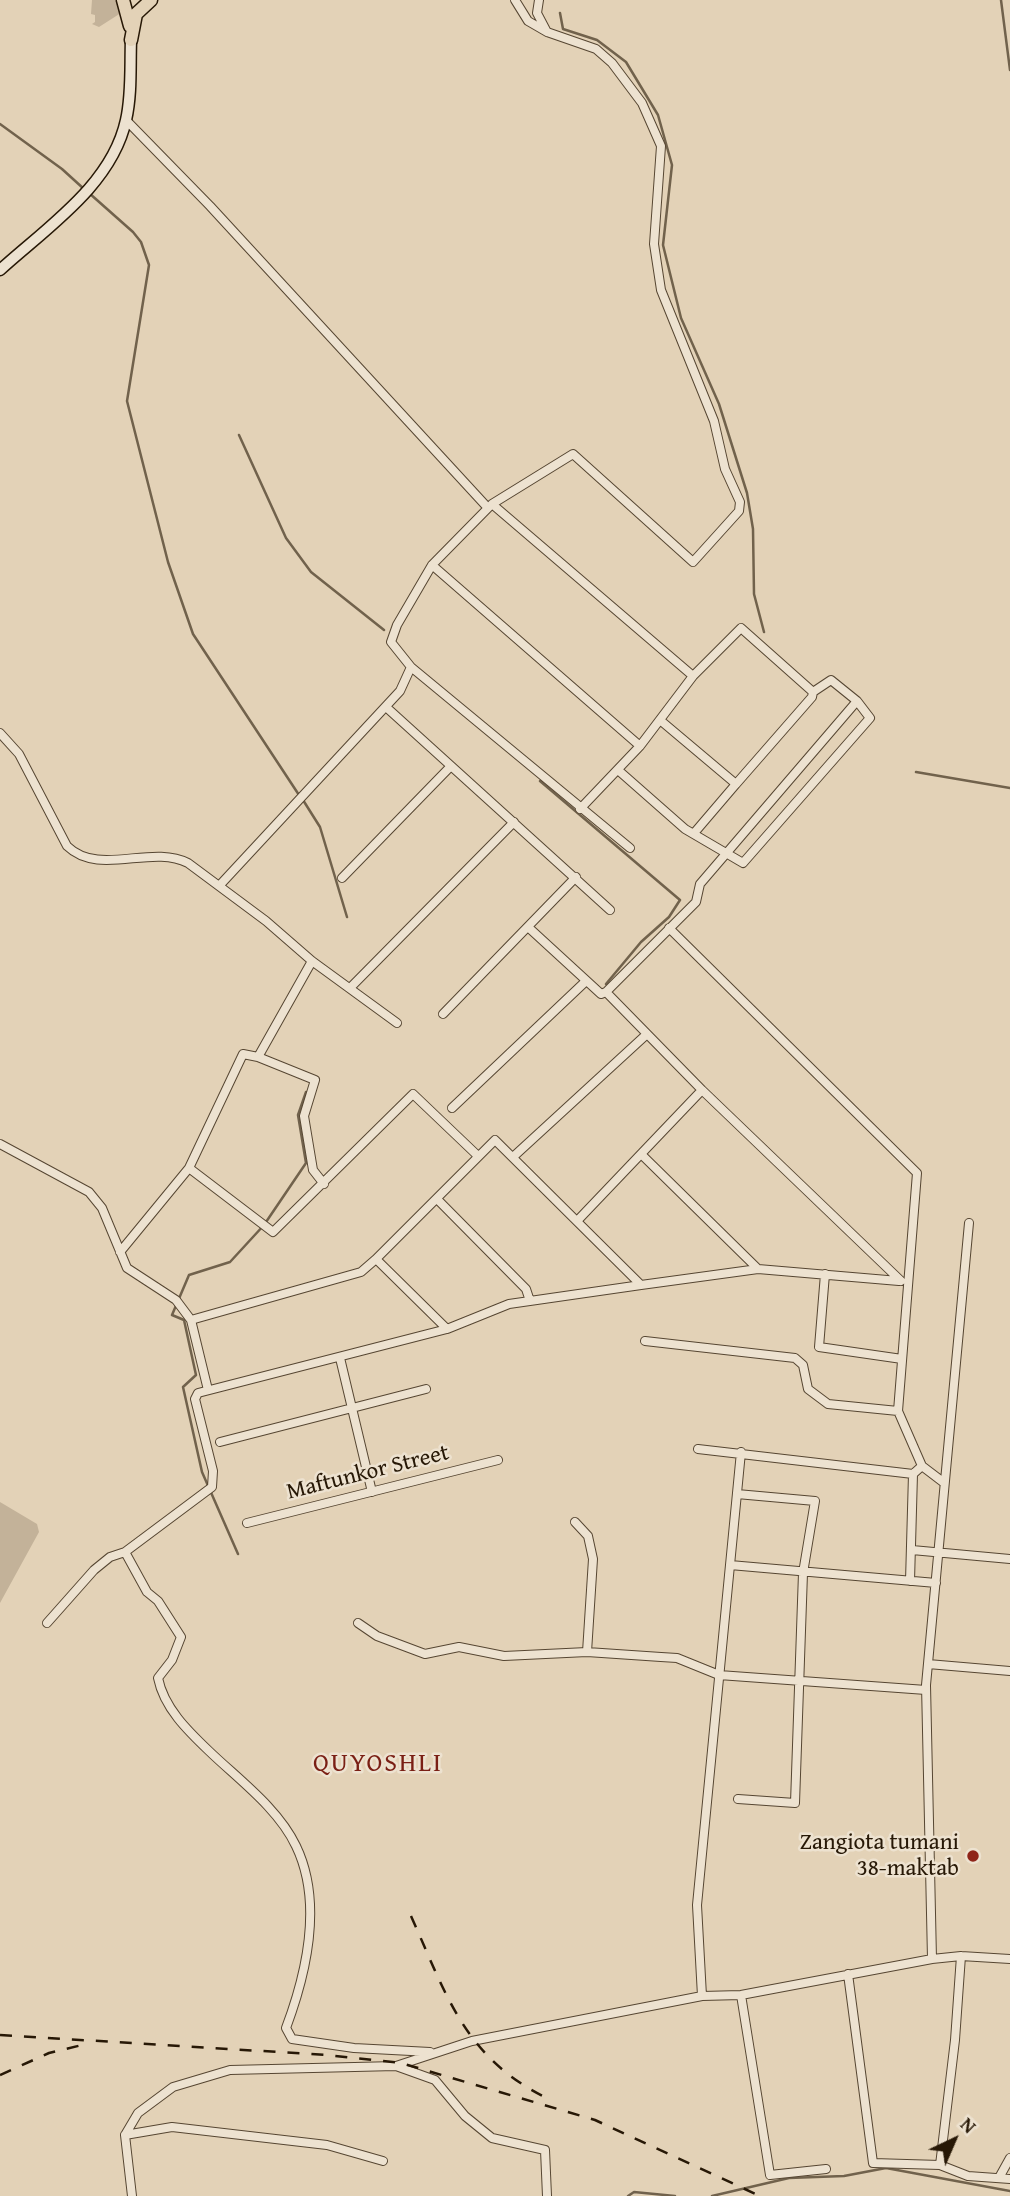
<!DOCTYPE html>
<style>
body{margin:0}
#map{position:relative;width:1010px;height:2196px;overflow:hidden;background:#e3d2b7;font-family:"Gentium Book Plus",serif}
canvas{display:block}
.north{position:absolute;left:919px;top:2105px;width:70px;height:70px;-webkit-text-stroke:5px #ede2d0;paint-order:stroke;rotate:44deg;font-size:19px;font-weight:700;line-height:28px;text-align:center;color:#271806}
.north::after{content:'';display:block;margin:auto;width:24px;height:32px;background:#271806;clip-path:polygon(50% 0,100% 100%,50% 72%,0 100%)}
</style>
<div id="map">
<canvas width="1010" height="2196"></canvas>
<div class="north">N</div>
</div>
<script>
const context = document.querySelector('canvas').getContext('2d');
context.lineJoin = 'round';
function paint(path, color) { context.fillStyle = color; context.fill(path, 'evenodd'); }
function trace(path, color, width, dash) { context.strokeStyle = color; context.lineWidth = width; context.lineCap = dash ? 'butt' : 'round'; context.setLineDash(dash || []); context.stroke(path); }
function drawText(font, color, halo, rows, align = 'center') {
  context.font = font + ' "Gentium Book Plus",serif'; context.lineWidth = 5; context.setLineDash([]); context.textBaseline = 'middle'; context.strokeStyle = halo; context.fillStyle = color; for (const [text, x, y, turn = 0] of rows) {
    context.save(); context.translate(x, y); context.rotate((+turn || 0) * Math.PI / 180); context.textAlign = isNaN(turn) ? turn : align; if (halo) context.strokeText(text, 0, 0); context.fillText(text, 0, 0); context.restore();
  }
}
paint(new Path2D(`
 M92,0H115L124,11L99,27L92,24L95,22V15L91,14Z
 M0,1502L37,1524L39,1532L0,1603Z`), '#c3b299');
trace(new Path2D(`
 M1001,0L1010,70
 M560,13L563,29L597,40L626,62L658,115L672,165L663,245L681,318L719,404L747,493L753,529L754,594L764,632
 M0,124L62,169L84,189
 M89,193L133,232L141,242L149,265L127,401L168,562L193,634L299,795
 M239,435L286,538L311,572L384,630
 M916,772L1010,788
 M540,781L680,900L669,917L641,942L606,984
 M303,800L320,827L347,917
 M238,1554L202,1472L183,1387L196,1375L184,1320L172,1315L189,1275L230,1262L264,1225L306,1163L298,1115L306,1092
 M628,2196L634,2192L675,2196
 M712,2196L789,2178L844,2176L886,2168L1010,2191`), '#71624c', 2.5);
const minor = new Path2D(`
 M539,0L537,13L547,32
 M126,120L210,206L488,508
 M492,504L693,676
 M432,565L640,746
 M411,667L630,848
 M386,707L610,910
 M660,720L736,784L695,832
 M0,733L19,754L67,846C99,877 151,844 188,863L266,921L312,961L397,1023
 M618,770L685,829L743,863L870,718L857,701L831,680L813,692
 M580,809L640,746L693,676L741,628L813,692L812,697L736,784
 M342,878L451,766
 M219,886L400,691L411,667L391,642L397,625L432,565L492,504L573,454L693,562L739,511L740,502L725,469L714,421L661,290L654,244L661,146L642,103L612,63L596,49L547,32L528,21L515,0
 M528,927L601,994L606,992L702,1090L901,1281
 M669,928L917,1173L898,1411L922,1466L943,1482
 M312,961L258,1057L315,1080L304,1116L313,1170L324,1184
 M350,988L514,822
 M606,992L696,902L700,884L857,701
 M443,1014L576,877
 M258,1057L243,1054L189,1168L273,1232L413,1094L478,1156
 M452,1108L586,981
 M0,1144L89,1192L102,1208L127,1268L176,1300L191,1320L208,1390
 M641,1154L758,1269
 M513,1157L647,1034
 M437,1199L526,1289L530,1301
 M578,1220L702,1090
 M120,1252L189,1168
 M825,1274L819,1347L902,1359
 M641,1285L509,1304L447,1329L376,1259L495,1140L641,1285L758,1269L899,1281
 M191,1320L361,1272L376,1259
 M645,1341L795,1358L803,1365L808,1389L828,1404L898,1411
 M340,1358L372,1492
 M220,1442L426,1389
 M698,1449L913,1474L922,1466
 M741,1452L730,1565L936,1583
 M737,1494L815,1501L803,1573L795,1803L738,1799
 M575,1522L588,1536L593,1559L587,1652
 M247,1523L498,1460
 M912,1550L1010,1559
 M125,1552L147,1592L158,1601L181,1637L172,1660L158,1678C164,1708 188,1731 209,1751C238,1779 278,1808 296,1846C323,1902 307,1972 286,2028L292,2039L354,2048L430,2052
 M910,1581L913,1474
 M47,1623L94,1570L110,1557L125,1552L212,1487L213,1471L195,1399L198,1393L447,1329
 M358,1623L377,1636L425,1654L459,1647L504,1656L587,1652L661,1657L677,1658L719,1675L926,1690
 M928,1664L1010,1671
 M932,1959L926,1685L969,1223
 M848,1974L873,2163L940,2165L968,2176L1010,2179
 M741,1995L770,2175L826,2169
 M702,1996L697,1905L730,1565
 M396,2066L472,2041L702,1996L741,1995L932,1959L961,1956L1010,1959
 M125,2135L172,2127L327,2145L383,2161
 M940,2165L955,2040L961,1956
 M1000,2176L1010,2158
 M132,2196L125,2135L138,2113L173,2087L230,2070L396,2066L435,2080L465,2116L492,2138L545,2150L547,2196`);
const secondary = new Path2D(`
 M0,270C46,228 112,185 126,120C132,94 130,66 131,40`);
const trunk = new Path2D(`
 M123,0L130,26
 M131,40L136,14L151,0`);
trace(minor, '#564632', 10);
trace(secondary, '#271806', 13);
trace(trunk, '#271806', 15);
trace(minor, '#ede2d0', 8);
trace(secondary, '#ede2d0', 10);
trace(trunk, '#e3d2b7', 12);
trace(new Path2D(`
 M411,1916C447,1996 465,2060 551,2100
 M0,2035L327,2055L401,2063L595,2120L760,2196
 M0,2075L49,2053L82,2045`), '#271806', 2.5, [12, 12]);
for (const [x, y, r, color] of [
 [973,1856,7,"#8f2418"]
]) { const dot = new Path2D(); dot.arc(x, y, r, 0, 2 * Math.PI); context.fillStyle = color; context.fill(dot); trace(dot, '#ede2d0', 2.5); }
drawText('23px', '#271806', '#ede2d0', [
 ["Maftunkor Street",368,1473,-14]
]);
drawText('23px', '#271806', '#ede2d0', [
 ["Zangiota tumani",959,1843],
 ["38-maktab",959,1869]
], 'right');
context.letterSpacing = '2px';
drawText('26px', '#7a1f14', '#ede2d0', [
 ["QUYOSHLI",378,1764]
]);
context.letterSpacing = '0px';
</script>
